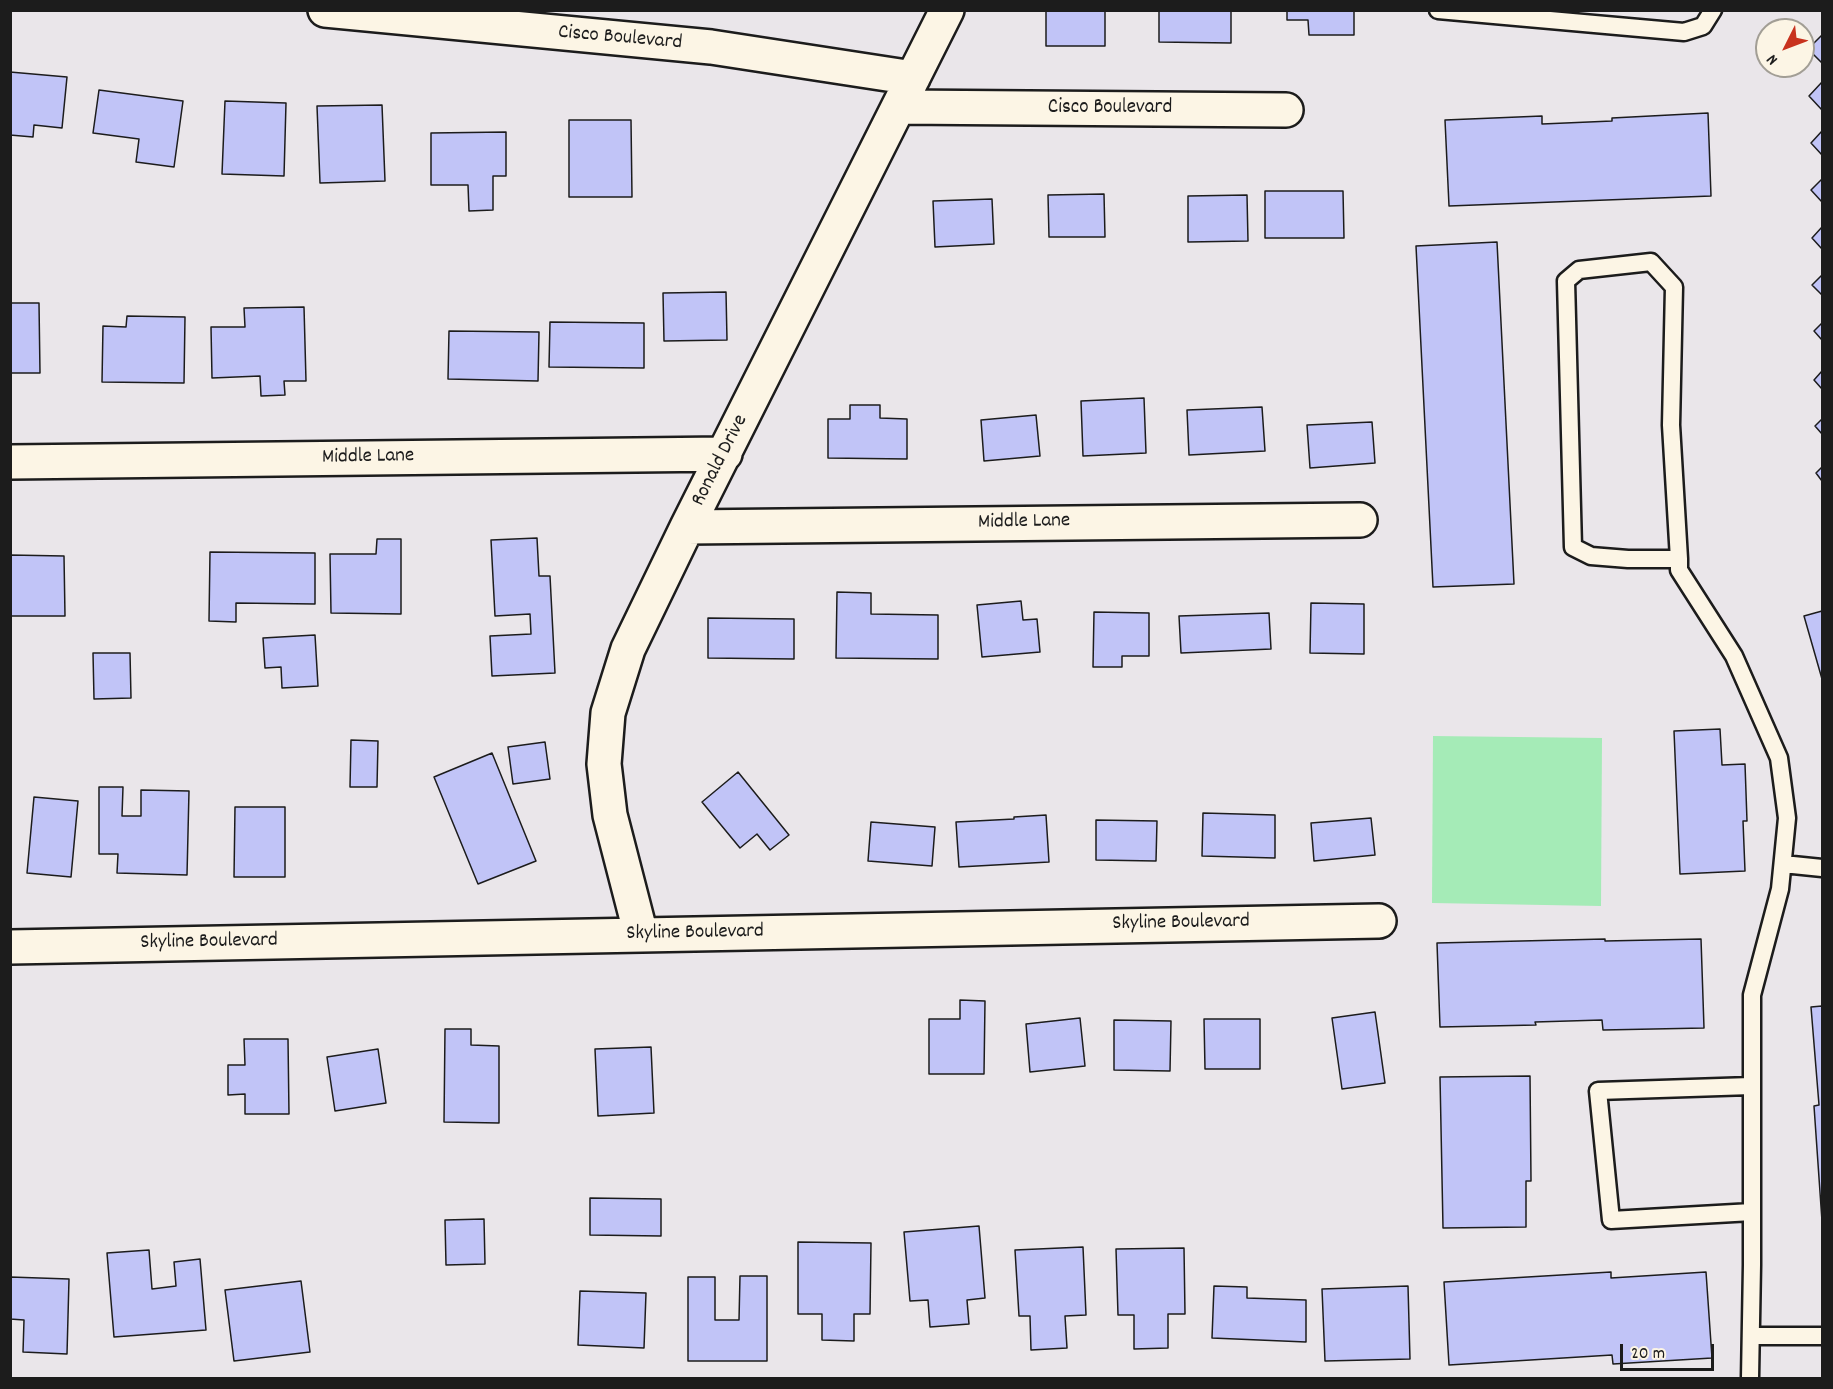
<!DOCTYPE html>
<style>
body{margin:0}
#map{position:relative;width:1833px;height:1389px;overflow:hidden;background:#eae6ea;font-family:Dekko,sans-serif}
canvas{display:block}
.frame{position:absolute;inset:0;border:12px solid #1c1c1c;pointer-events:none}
.north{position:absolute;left:1755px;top:18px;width:60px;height:60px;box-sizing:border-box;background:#fcf5e5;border:2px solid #a29e95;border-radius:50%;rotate:228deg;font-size:16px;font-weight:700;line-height:24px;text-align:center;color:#1c1c1c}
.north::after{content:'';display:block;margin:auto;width:21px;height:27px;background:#c8321e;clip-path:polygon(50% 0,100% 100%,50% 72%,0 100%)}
.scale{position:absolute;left:1620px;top:1344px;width:94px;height:27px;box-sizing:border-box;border:3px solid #1c1c1c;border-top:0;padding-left:8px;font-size:18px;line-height:21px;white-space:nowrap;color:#1c1c1c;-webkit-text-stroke:4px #fcf5e5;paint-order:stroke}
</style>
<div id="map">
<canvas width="1833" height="1389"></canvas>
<div class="frame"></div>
<div class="north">N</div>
<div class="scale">20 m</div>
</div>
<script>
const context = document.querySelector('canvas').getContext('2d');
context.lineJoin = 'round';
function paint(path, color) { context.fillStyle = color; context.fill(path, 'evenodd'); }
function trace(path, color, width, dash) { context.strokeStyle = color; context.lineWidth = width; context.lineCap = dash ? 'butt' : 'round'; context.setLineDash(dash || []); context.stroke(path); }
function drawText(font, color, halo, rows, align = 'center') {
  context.font = font + ' Dekko,sans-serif'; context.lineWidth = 6; context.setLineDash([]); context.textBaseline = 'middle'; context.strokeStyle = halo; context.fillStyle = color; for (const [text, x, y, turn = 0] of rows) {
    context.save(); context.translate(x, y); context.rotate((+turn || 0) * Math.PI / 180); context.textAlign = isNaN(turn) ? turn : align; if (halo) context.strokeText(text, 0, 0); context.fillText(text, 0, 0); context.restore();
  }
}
paint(new Path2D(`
 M1433,736L1602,738L1601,906L1432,903Z`), '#a5ebb7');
const building = new Path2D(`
 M1046,10H1105V46H1046Z
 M1159,10H1231V43L1159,42Z
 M1287,10H1354V35H1309L1308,20H1287Z
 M1822,35V63L1808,49Z
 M10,72L67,77L62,128L34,125L33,137L10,135Z
 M1822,82V110L1809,96Z
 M99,90L183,101L174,167L136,162L139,139L93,133Z
 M225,101L286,103L284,176L222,174Z
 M382,105L385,181L320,183L317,106Z
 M1708,113L1711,196L1449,206L1445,120L1542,116V124L1612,121V118Z
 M569,120H631L632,197H569Z
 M1822,131V155L1811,143Z
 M506,132V176H493V210L469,211L468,185H431V133Z
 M1822,179V202L1811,190Z
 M1265,191H1343L1344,238H1265Z
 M1104,194L1105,237H1049L1048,195Z
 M1247,195L1248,241L1188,242V196Z
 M992,199L994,244L935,247L933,201Z
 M1822,227V249L1812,238Z
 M1497,242L1514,584L1433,587L1416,246Z
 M1822,275V295L1812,285Z
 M726,292L727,340L664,341L663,293Z
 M10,303H39L40,373H10Z
 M304,307L306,381H284L285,395L261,396L260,376L212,378L211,327H245L244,308Z
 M127,316L185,317L184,383L102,382L103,326L126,327Z
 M550,322L644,323V368L549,367Z
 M1822,323V340L1814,331Z
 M449,331L539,332L538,381L448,379Z
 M1822,371V389L1814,380Z
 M1144,398L1146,453L1083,456L1081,401Z
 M850,405H880V418L907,419V459L828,458V419H850Z
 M1262,407L1265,451L1189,455L1187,410Z
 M1036,415L1040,456L984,461L981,420Z
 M1822,419V434L1815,426Z
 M1372,422L1375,463L1310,468L1307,425Z
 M1822,467V481L1816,473Z
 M537,538L539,576H550L555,673L492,676L490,636L531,634L530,614L495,616L491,540Z
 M377,539H401V614L331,613L330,554H376Z
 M210,552L315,553V604L236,603V622L209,621Z
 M10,555L64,556L65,616H10Z
 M837,592L871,593V614L938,615V659L836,658Z
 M1021,601L1023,620L1037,619L1040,652L982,657L977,605Z
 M1311,603L1364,604V654L1310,653Z
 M1822,611V679L1804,616Z
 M1094,612L1149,613V656H1122V667H1093Z
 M1269,613L1271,649L1181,653L1179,616Z
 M708,618L794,619V659L708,658Z
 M315,635L318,686L282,688L281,667L265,668L263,638Z
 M93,653H130L131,698L94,699Z
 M1720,729L1722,765L1745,764L1747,821H1743L1745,871L1680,874L1674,731Z
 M351,740L378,741L377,787H350Z
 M545,742L550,779L513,784L508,747Z
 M492,753L536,861L478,884L434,777Z
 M738,772L789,835L770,850L757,834L740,848L702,802Z
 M99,787H123L122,816H141V790L189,791L187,875L117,873L118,854H99Z
 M34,797L78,801L71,877L27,873Z
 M235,807H285V877H234Z
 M1203,813L1275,815V858L1202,856Z
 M1046,815L1049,862L959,867L956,822L1014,819V817Z
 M1371,818L1375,855L1314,861L1311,823Z
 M1096,820L1157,821L1156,861L1096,860Z
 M871,822L935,827L932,866L868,861Z
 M1605,939V941L1701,939L1704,1028L1603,1030L1602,1020L1535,1022L1536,1025L1440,1027L1437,943Z
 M960,1000L985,1001L984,1074H929V1019H960Z
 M1822,1006V1221L1814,1106L1819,1105L1811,1007Z
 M1375,1012L1385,1083L1342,1089L1332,1018Z
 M1080,1018L1085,1066L1030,1072L1026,1024Z
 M1204,1019H1260V1069H1205Z
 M1114,1020L1171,1021L1170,1071L1114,1070Z
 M445,1029H471V1045L499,1046V1123L444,1122Z
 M244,1039H288L289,1114H245V1094L228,1095V1065H245Z
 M651,1047L654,1113L598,1116L595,1049Z
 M378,1049L386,1103L335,1111L327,1057Z
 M1530,1076L1531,1181H1526V1227L1443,1228L1440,1077Z
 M590,1198L661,1199V1236L590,1235Z
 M484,1219L485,1264L446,1265L445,1220Z
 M979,1226L985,1298L967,1300L969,1324L930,1327L928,1300L910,1301L904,1232Z
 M798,1242L871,1243L870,1314H854V1341L822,1340V1314H798Z
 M1083,1247L1086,1315L1065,1316L1067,1348L1031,1350L1030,1316H1019L1015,1250Z
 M1184,1248L1185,1314H1168V1348L1134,1349V1315H1118L1116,1249Z
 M149,1250L152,1289L176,1286L174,1262L200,1259L206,1330L114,1337L107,1253Z
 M1611,1272V1278L1706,1272L1712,1358L1613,1364L1612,1355L1449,1365L1444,1282Z
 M740,1276H767V1361H688V1277H715V1320H739Z
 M10,1277L69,1279L67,1354L23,1352L24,1320L10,1319Z
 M301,1281L310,1352L234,1361L225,1290Z
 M1214,1286L1247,1287V1298L1306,1300V1342L1212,1338Z
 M1408,1286L1410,1359L1325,1361L1322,1289Z
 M580,1291L646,1293L644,1348L578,1345Z`);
paint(building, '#c1c4f7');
trace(building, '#1c1c1c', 1.5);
const service = new Path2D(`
 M1438,10L1684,32L1703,26L1713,10
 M1679,559H1628L1591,556L1573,547L1566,281L1579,270L1651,262L1674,287L1671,425L1679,559V570L1734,656L1779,758L1787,818L1780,889L1752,995V1265L1750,1378
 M1783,864L1822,868
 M1751,1086L1598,1091L1611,1220L1752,1212
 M1751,1336H1822`);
const minor = new Path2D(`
 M325,10L711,47L913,78
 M899,107L1286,110
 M10,462L725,454
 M687,527L1360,520
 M641,935L610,815L604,764L608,713L628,649L687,527L947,10
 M10,947L1379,921`);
trace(service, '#1c1c1c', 21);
trace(minor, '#1c1c1c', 38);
trace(service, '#fcf5e5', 16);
trace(minor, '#fcf5e5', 33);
drawText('21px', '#1c1c1c', '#fcf5e5', [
 ["Cisco Boulevard",620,39,5],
 ["Cisco Boulevard",1110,109],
 ["Middle Lane",368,458,-1],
 ["Ronald Drive",721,461,-63],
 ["Middle Lane",1024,523,-1],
 ["Skyline Boulevard",1181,924,-1],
 ["Skyline Boulevard",695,934,-1],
 ["Skyline Boulevard",209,943,-1]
]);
</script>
